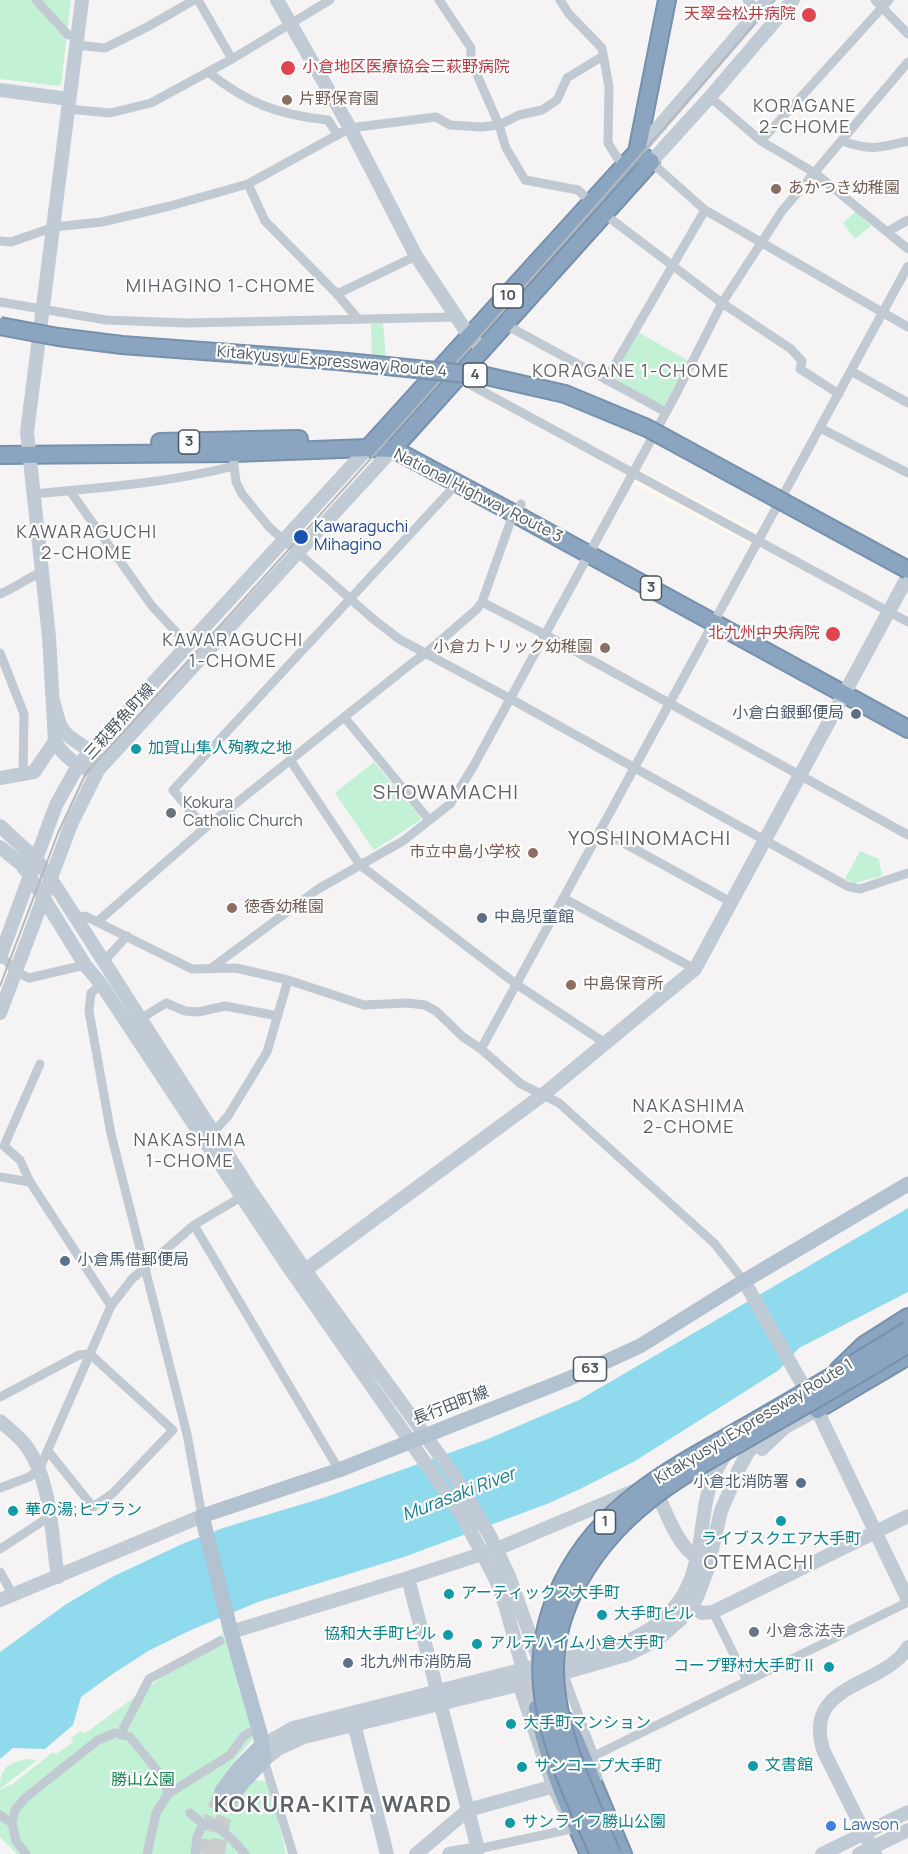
<!DOCTYPE html>
<meta charset="utf-8">
<style>
body{margin:0}
canvas{display:block;background:#f5f3f3}
</style>
<canvas width="908" height="1854"></canvas>
<script>
const context = document.querySelector('canvas').getContext('2d');
context.lineJoin = 'round';
function paint(path, color) { context.fillStyle = color; context.fill(path, 'evenodd'); }
function trace(path, color, width, dash) { context.strokeStyle = color; context.lineWidth = width; context.lineCap = dash ? 'butt' : 'round'; context.setLineDash(dash || []); context.stroke(path); }
function drawText(font, color, halo, rows, align = 'center') {
  context.font = font + ' Manrope,"Noto Sans JP",sans-serif'; context.lineWidth = 4.5; context.setLineDash([]); context.textBaseline = 'middle'; context.strokeStyle = halo; context.fillStyle = color; for (const [text, x, y, turn = 0] of rows) {
    context.save(); context.translate(x, y); context.rotate((+turn || 0) * Math.PI / 180); context.textAlign = isNaN(turn) ? turn : align; if (halo) context.strokeText(text, 0, 0); context.fillText(text, 0, 0); context.restore();
  }
}
paint(new Path2D(`
 M638,469L758,531L750,544L630,483Z`), '#fdf9ef');
paint(new Path2D(`
 M0,0H71L61,85L58,86L0,79Z
 M856,211L871,226L855,239L843,223Z
 M383,323L387,370L372,369L371,324Z
 M638,332L689,361L664,406L611,377Z
 M374,762L421,818L419,821L374,850L335,793Z
 M860,851L879,859L882,876L855,883L845,879Z
 M223,1633L255,1736L231,1765L216,1789L240,1802L251,1780L269,1781L286,1854H17L0,1837V1790L14,1783L53,1752L56,1754L73,1742L71,1738L81,1731L84,1734Z
 M28,1759L37,1760L0,1789C0,1767 8,1763 28,1759Z`), '#c3f1d5');
paint(new Path2D(`
 M908,1208V1292L799,1348L779,1370L635,1461L580,1489L547,1504L404,1557L258,1602L191,1630L150,1650L114,1673L81,1697L73,1725L45,1749L13,1748L0,1759V1652L65,1605L112,1577L182,1544L223,1528L326,1497L488,1439L579,1400Z`), '#90daee');
trace(new Path2D(`
 M205,1854L211,1819L222,1791
 M217,1854L223,1820L233,1796`), '#caccce', 15, [15, 8]);
const highway = new Path2D(`
 M160,442L299,439
 M368,448L637,152L667,0
 M393,449L651,162L637,152
 M0,455L234,453L368,448L393,449L515,514L908,729
 M838,1370L864,1345L908,1317
 M817,1410L908,1356
 M537,1708C548,1761 567,1805 589,1854
 M565,1720L575,1739L623,1854`);
trace(highway, '#7690ad', 20);
trace(new Path2D(`
 M36,0L68,35
 M198,0L232,59
 M439,0L471,48V61L499,125L506,148L525,180L578,190L593,204
 M560,0L569,14L602,48L609,87L608,143L618,159L626,165
 M747,0L759,10
 M875,0L908,34
 M76,45L105,48L149,26L194,0
 M208,72C247,103 278,115 328,120L338,135
 M710,97L761,141L815,173L908,249
 M68,109L110,113L151,103L232,59L330,0
 M761,141L889,0
 M842,141C871,151 879,148 908,141
 M651,162L705,210L908,327
 M248,184L265,221L337,294L358,319
 M603,213L722,303L791,349L802,361L800,369L839,394
 M887,232L908,220
 M0,241L11,242L54,227L102,222L170,206L248,184L350,128L436,117L450,125L481,127L499,125L519,115L542,110L557,100L567,78L603,56
 M337,294L416,256
 M0,302L106,320L187,323L456,317
 M506,325L666,412
 M851,371L908,403
 M458,378L908,622
 M606,380L705,210
 M820,428L908,473
 M234,466L236,482L242,494L269,527L372,618L399,639L509,698L847,886L860,889L908,873
 M70,491L152,606L188,645
 M33,494C100,488 168,483 234,466V461
 M0,594C15,588 27,578 42,572
 M482,602L544,634L908,835
 M0,653L24,714L23,775
 M345,718L429,820
 M290,760L360,865L516,984L605,1043
 M205,828L173,790L451,490L456,482
 M600,830L731,902
 M563,898L695,969
 M77,919L85,916L192,969L236,968L288,980L364,1005L407,1003L425,1005L436,1011L463,1037L481,1049L521,1084L559,1103L714,1243L744,1281
 M97,922L205,828L412,663L425,654L477,609L482,602L510,523L521,504
 M0,954L16,972L29,978L85,965
 M104,961L127,936
 M210,969L318,889L403,841L450,804L473,767L676,394L722,303L782,211L908,62
 M101,984L91,993L89,1011L111,1134L187,1434L202,1516
 M140,1019L166,1003L185,1011L198,1012L225,1006L278,1016
 M481,1049L908,266
 M210,1136L228,1116L267,1052L288,980
 M0,1177L30,1182L111,1306
 M30,1182L20,1160L4,1146L40,1064
 M194,1225L339,1470
 M0,1397L79,1355L90,1354L173,1430L112,1494L93,1507L48,1451
 M0,1488L29,1477L39,1470L111,1306L132,1279L194,1225L246,1194
 M0,1549L49,1517
 M0,1572L13,1595
 M713,1612L747,1681
 M563,1673L594,1756L598,1778
 M517,1685L551,1787L561,1808
 M120,1735L149,1679L220,1641
 M594,1756L908,1602
 M264,1760L293,1854
 M168,1794L230,1755L244,1736L250,1732
 M190,1813L203,1824
 M0,1815L12,1823
 M478,1849L571,1829
 M26,1854L16,1841L12,1823L15,1810L25,1798L98,1740L115,1733L130,1737L164,1779L168,1794L156,1813L147,1854
 M195,1854L197,1837L203,1824H214L234,1841L245,1854`), '#c1cad2', 9);
trace(new Path2D(`
 M277,0L350,128L416,256L470,337L483,349
 M0,90L69,99
 M637,152L768,0
 M651,162L710,97L793,0
 M54,703C56,712 58,722 63,730C72,743 103,752 98,770C82,772 63,756 55,741L49,637L27,432L82,0
 M0,778L34,772L55,741
 M0,826L36,859L51,879L251,1191L305,1270L456,1478L490,1536L509,1576L541,1666
 M0,847L21,864L30,876L85,965L101,984L285,1262L463,1517L496,1580L506,1608L527,1683L539,1716
 M0,957L56,805L79,764L368,448
 M0,1013L72,822L98,770L393,449
 M300,1274L544,1094L695,969L908,576
 M744,1281L817,1410L908,1600
 M0,1421C9,1429 20,1437 27,1447C52,1482 51,1535 58,1577
 M762,1449L785,1427L817,1410
 M408,1578L478,1849L449,1854
 M0,1600L202,1516
 M684,1603L702,1613L713,1612L908,1516
 M231,1632L408,1578L497,1549L641,1488L650,1489L657,1493C665,1510 679,1549 697,1557
 M352,1716L387,1854
 M261,1746L293,1728L611,1647C650,1635 683,1610 694,1569C708,1522 697,1495 728,1451
 M264,1760L278,1749L304,1737L546,1678L629,1654L657,1640L680,1620L697,1597L707,1571L721,1511L739,1469L747,1454L766,1430
 M416,1854L468,1810L551,1787
 M822,1854L908,1812
 M859,1854L908,1830
 M875,1854L824,1752C800,1682 884,1688 908,1647`), '#c1cbd6', 14);
trace(new Path2D(`
 M222,1791L239,1768L261,1746
 M233,1796L242,1783L264,1760L260,1733L231,1632L202,1516L339,1470L568,1379L640,1346L744,1281L908,1184`), '#b3c2d1', 15);
trace(highway, '#8ba5c1', 16);
trace(new Path2D(`
 M0,986L58,833L86,773C318,518 550,262 775,0`), '#b5b8bd', 2);
const highwayBridge = new Path2D(`
 M0,326L58,337L122,345L337,361L486,376L565,394L647,428L908,570
 M599,1854C576,1803 551,1752 543,1696C532,1614 575,1540 639,1492C674,1465 714,1445 752,1423C804,1393 857,1362 908,1330
 M612,1854C588,1796 557,1736 555,1672C554,1604 596,1543 647,1502C681,1474 722,1454 759,1432C809,1403 859,1375 908,1344`);
trace(highwayBridge, '#7690ad', 20, []);
trace(highwayBridge, '#8ba5c1', 16);
for (const [x, y, r, color] of [
 [809,15,8,"#e0444e"],
 [288,68,8,"#e0444e"],
 [287,100,6,"#8d6e63"],
 [776,189,6,"#8d6e63"],
 [301,537,8,"#1a4fb4"],
 [833,634,8,"#e0444e"],
 [605,648,6,"#8d6e63"],
 [856,714,6,"#5c6f8a"],
 [136,749,6,"#0f9aa8"],
 [171,813,6,"#6b7280"],
 [533,853,6,"#8d6e63"],
 [232,908,6,"#8d6e63"],
 [482,918,6,"#5c6f8a"],
 [571,985,6,"#8d6e63"],
 [65,1261,6,"#5c6f8a"],
 [801,1483,6,"#5c6f8a"],
 [13,1511,6,"#0f9aa8"],
 [781,1521,6,"#0f9aa8"],
 [449,1594,6,"#0f9aa8"],
 [602,1615,6,"#0f9aa8"],
 [754,1632,6,"#6b7280"],
 [448,1635,6,"#0f9aa8"],
 [477,1644,6,"#0f9aa8"],
 [348,1663,6,"#5c6f8a"],
 [829,1667,6,"#0f9aa8"],
 [511,1724,6,"#0f9aa8"],
 [753,1766,6,"#0f9aa8"],
 [522,1767,6,"#0f9aa8"],
 [510,1823,6,"#0f9aa8"],
 [831,1826,6,"#3f7fe0"]
]) { const dot = new Path2D(); dot.arc(x, y, r, 0, 2 * Math.PI); context.fillStyle = color; context.fill(dot); trace(dot, '#fff', 2); }
for (const [x, y, w] of [
 [508,296,30],
 [475,375,24],
 [189,442,21],
 [651,588,21],
 [590,1369,33],
 [605,1522,21]
]) { const box = new Path2D(); box.roundRect(x - w / 2, y - 12, w, 24, 4.5); context.fillStyle = '#fff'; context.fill(box); trace(box, '#4a5661', 1.5); }
drawText('bold 15px', '#4a5661', null, [
 ["10",508,296],
 ["4",475,375],
 ["3",189,442],
 ["3",651,588],
 ["63",590,1369],
 ["1",605,1522]
]);
drawText('16px', '#be3a42', '#fff', [
 ["天翠会松井病院",796,15],
 ["小倉地区医療協会三萩野病院",302,68,"left"],
 ["北九州中央病院",820,634]
], 'right');
drawText('16px', '#785e54', '#fff', [
 ["片野保育園",299,100],
 ["あかつき幼稚園",788,189],
 ["小倉カトリック幼稚園",593,648,"right"],
 ["市立中島小学校",521,853,"right"],
 ["徳香幼稚園",244,908],
 ["中島保育所",583,985]
], 'left');
drawText('16px', '#4a5661', '#fff', [
 ["Kitakyusyu Expressway Route 4",332,362,5],
 ["National Highway Route 3",478,496,27],
 ["三萩野魚町線",120,722,-48],
 ["長行田町線",451,1406,-21],
 ["Kitakyusyu Expressway Route 1",754,1422,-31]
]);
drawText('16px', '#164399', '#fff', [
 ["Kawaraguchi",314,528],
 ["Mihagino",314,546]
], 'left');
drawText('16px', '#4e5e75', '#fff', [
 ["小倉白銀郵便局",844,714,"right"],
 ["中島児童館",494,918],
 ["小倉馬借郵便局",77,1261],
 ["小倉北消防署",789,1483,"right"],
 ["北九州市消防局",360,1663]
], 'left');
drawText('16px', '#0d838f', '#fff', [
 ["加賀山隼人殉教之地",148,749],
 ["華の湯;ヒブラン",25,1511],
 ["ライブスクエア大手町",781,1540,"center"],
 ["アーティックス大手町",461,1594],
 ["大手町ビル",614,1615],
 ["協和大手町ビル",436,1635,"right"],
 ["アルテハイム小倉大手町",489,1644],
 ["コープ野村大手町Ⅱ",817,1667,"right"],
 ["大手町マンション",523,1724],
 ["文書館",765,1766],
 ["サンコープ大手町",534,1767],
 ["サンライフ勝山公園",522,1823]
], 'left');
drawText('16px', '#5b616d', '#fff', [
 ["Kokura",183,804],
 ["Catholic Church",183,822],
 ["小倉念法寺",766,1632]
], 'left');
drawText('16px', '#17864f', '#fff', [
 ["勝山公園",143,1781]
]);
drawText('16px', '#366cbe', '#fff', [
 ["Lawson",843,1826]
], 'left');
context.letterSpacing = '1.5px';
drawText('18px', '#5f6368', '#fff', [
 ["KORAGANE",805,107],
 ["2-CHOME",805,128],
 ["MIHAGINO 1-CHOME",221,287],
 ["KORAGANE 1-CHOME",631,372],
 ["KAWARAGUCHI",87,533],
 ["2-CHOME",87,554],
 ["KAWARAGUCHI",233,641],
 ["1-CHOME",233,662],
 ["NAKASHIMA",689,1107],
 ["2-CHOME",689,1128],
 ["NAKASHIMA",190,1141],
 ["1-CHOME",190,1162]
]);
context.letterSpacing = '0px';
drawText('italic 18px', '#0c7c9b', '#fff', [
 ["Murasaki River",459,1495,-21]
]);
context.letterSpacing = '1.5px';
drawText('20px', '#5f6368', '#fff', [
 ["SHOWAMACHI",446,793],
 ["YOSHINOMACHI",650,839],
 ["OTEMACHI",759,1563]
]);
context.letterSpacing = '0px';
context.letterSpacing = '1.5px';
drawText('bold 22px', '#5f6368', '#fff', [
 ["KOKURA-KITA WARD",333,1806]
]);
context.letterSpacing = '0px';
</script>
